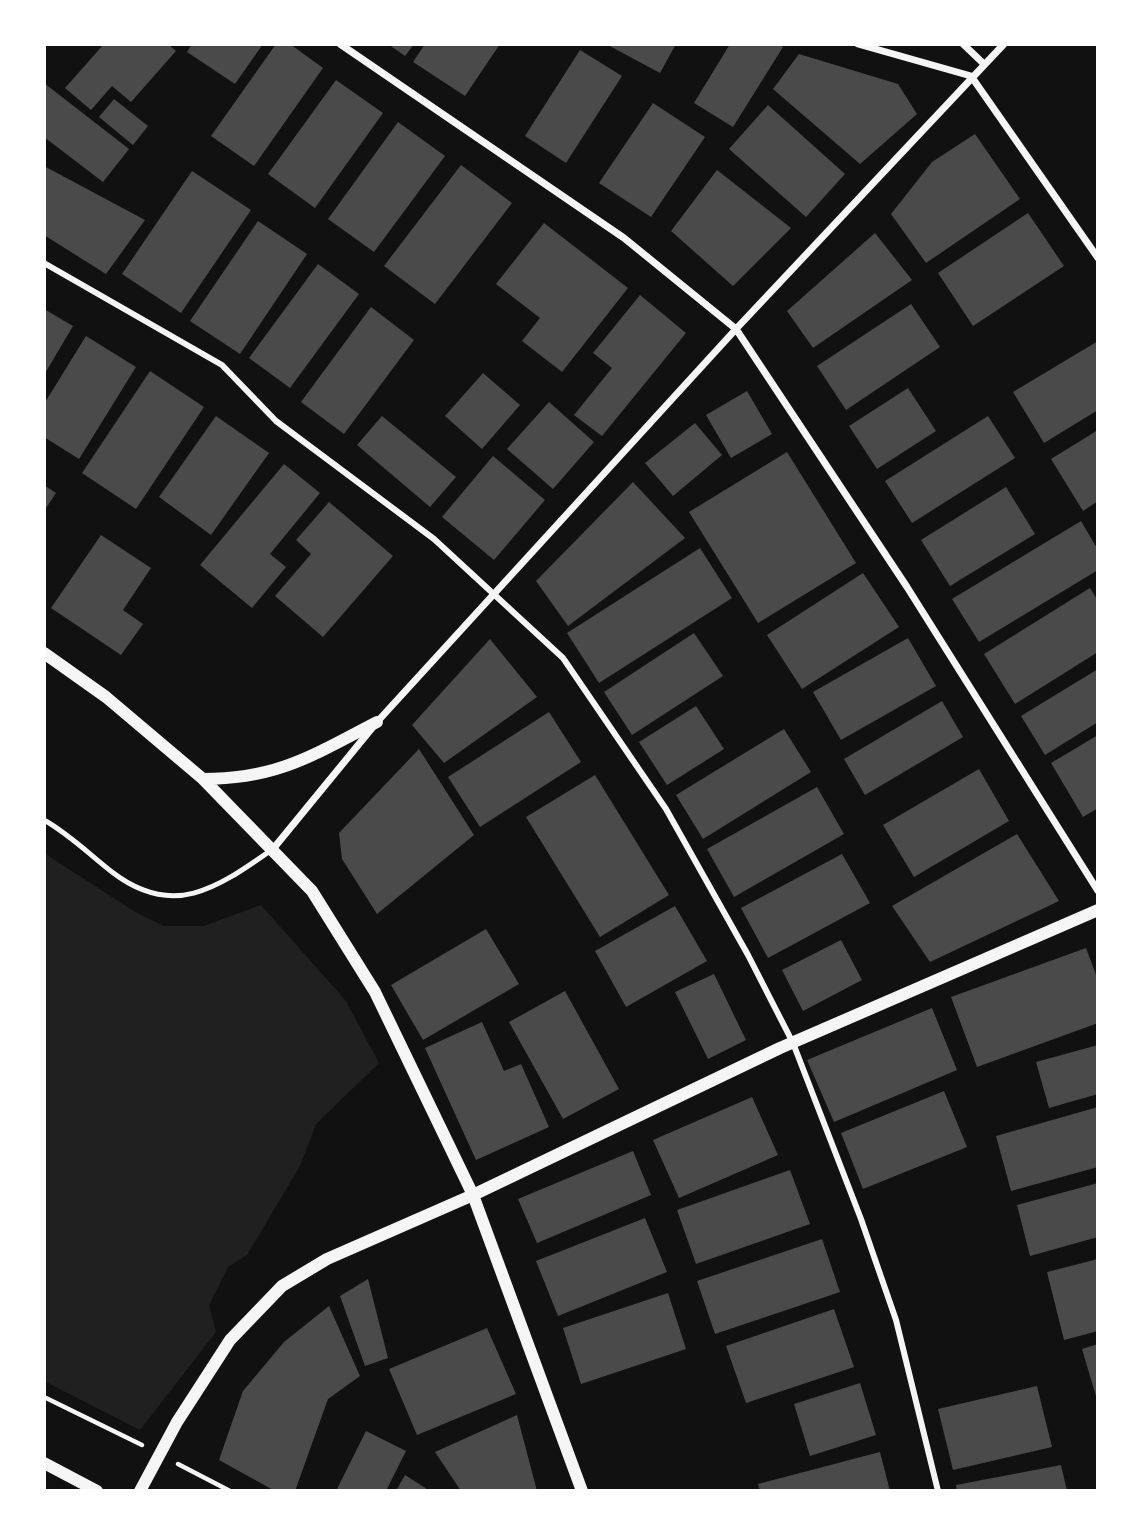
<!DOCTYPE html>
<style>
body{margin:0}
#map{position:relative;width:1142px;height:1535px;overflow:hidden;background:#111;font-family:Barlow,sans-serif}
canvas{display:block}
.frame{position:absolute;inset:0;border:46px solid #fff;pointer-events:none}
</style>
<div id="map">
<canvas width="1142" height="1535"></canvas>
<div class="frame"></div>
</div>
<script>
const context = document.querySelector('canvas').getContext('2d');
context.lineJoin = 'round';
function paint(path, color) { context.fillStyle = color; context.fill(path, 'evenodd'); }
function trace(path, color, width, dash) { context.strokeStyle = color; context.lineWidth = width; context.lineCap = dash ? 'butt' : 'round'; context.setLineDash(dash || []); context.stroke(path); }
paint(new Path2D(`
 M44,853L135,912L164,926H204L261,905L346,1001L379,1063L316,1124L300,1166L247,1255L228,1267L209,1305L216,1332L140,1430L44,1381Z`), '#202020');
paint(new Path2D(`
 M104,44H168L176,51L131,102L112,86L91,110L65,88Z
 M192,44H263L235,84L187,52Z
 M276,44H290L323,68L254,166L211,136Z
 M388,44H414L405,56Z
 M425,44H500L465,96L413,62Z
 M606,44H676L660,73Z
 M730,44H778L783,47L733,127L694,103Z
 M580,50L622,76L566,163L525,136Z
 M799,54L898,84L917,114L860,164L773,89Z
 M336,80L383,113L315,208L268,174Z
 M44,83L129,149L103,182L44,137Z
 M114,99L148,126L133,145L99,117Z
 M653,103L705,137L651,217L599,183Z
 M768,105L845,174L806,217L729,149Z
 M398,122L445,156L374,252L328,219Z
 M975,134L1020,199L926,263L891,214L932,162Z
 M461,165L512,203L435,304L384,266Z
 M44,166L145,220L106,274L44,235Z
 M717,170L791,228L733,286L671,231Z
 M192,171L251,210L181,313L122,274Z
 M1028,213L1064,266L973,326L938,273Z
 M258,221L307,254L240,354L190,321Z
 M544,223L628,288L562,372L522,341L540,318L496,284Z
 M875,233L912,280L813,348L787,311Z
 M318,264L359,294L290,388L249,358Z
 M640,295L686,333L602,436L574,415L612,368L593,353Z
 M911,304L940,347L846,410L817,366Z
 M371,307L414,340L344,434L301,402Z
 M44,309L73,326L44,375Z
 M86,336L136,367L79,459L44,437V404Z
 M1098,341V410L1044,443L1013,392Z
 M150,371L204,407L136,509L82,473Z
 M483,373L520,405L482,449L445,416Z
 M908,388L936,431L877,469L849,426Z
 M747,391L772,434L731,458L706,415Z
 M549,402L594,442L553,489L507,449Z
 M216,416L269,453L211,535L159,497Z
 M382,416L456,477L430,507L357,445Z
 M988,416L1015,458L912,523L885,481Z
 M695,423L722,455L673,496L645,463Z
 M1098,430V501L1083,511L1051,459Z
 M787,452L856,563L758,623L689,512Z
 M493,456L545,500L494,560L442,517Z
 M284,464L320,493L270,554L286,567L252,608L200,565Z
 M633,482L685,538L568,626L536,581Z
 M44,485L56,493L44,511Z
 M1006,487L1035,534L950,586L921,540Z
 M329,502L393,556L323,637L275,596L311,554L296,540Z
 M1081,521L1098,550V570L979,642L952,599Z
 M101,535L151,568L123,610L143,624L121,655L51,608Z
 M700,548L732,598L599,683L567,633Z
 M863,573L899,627L802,689L767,635Z
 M1090,588L1098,601V652L1015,704L984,654Z
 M694,633L723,676L632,735L604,692Z
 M908,638L936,686L841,740L813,692Z
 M490,639L537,697L444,763L412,725Z
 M1098,669V722L1045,755L1021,716Z
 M942,701L963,737L865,795L844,759Z
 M696,706L724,749L667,785L639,742Z
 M549,712L581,762L480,827L448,777Z
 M784,729L811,772L703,839L676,795Z
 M1098,735V808L1083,817L1051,763Z
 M419,749L474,835L377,914L342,859L339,833Z
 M979,769L1009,821L914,877L883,825Z
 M595,775L669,895L600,937L526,817Z
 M817,787L844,834L734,897L707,849Z
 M1017,834L1059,901L930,962L892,906Z
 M842,854L870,903L768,958L741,908Z
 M675,906L707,961L626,1007L595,951Z
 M486,929L519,984L423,1040L391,985Z
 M841,940L862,980L803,1011L782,970Z
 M1086,948L1098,980V1023L977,1067L951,997Z
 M714,974L746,1040L708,1059L675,992Z
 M565,991L619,1089L563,1119L509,1022Z
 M932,1008L957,1070L834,1122L807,1060Z
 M482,1022L504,1071L521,1064L549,1127L476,1160L425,1048Z
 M1098,1045V1094L1049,1108L1036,1062Z
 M944,1091L967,1147L863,1189L841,1133Z
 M752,1097L778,1155L679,1198L653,1140Z
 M1098,1107V1167L1011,1191L996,1136Z
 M633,1151L651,1195L537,1243L518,1199Z
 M790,1170L810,1224L696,1264L677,1210Z
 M1098,1183V1237L1030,1256L1017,1205Z
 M645,1218L667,1272L558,1316L536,1261Z
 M822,1239L840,1292L715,1334L697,1281Z
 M1098,1259V1331L1064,1340L1047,1272Z
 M368,1279L388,1358L365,1366L340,1296Z
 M668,1293L686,1349L581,1384L563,1328Z
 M329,1306L360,1376L328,1399L295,1491H275L219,1460L243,1391L284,1342Z
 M834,1309L854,1367L746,1403L726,1346Z
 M487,1328L516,1394L417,1435L389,1369Z
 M1098,1344V1403L1082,1349Z
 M860,1383L876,1435L810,1456L794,1404Z
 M1037,1386L1052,1447L953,1470L938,1409Z
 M517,1415L537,1491H461L435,1452Z
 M366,1431L406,1451L386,1491H336Z
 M880,1452L890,1491H760L758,1484Z
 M1061,1465L1067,1491H957L956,1485Z
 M405,1475L430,1491H396Z`), '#4a4a4a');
trace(new Path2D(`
 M44,1397L142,1445
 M178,1464L230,1491`), '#f5f5f5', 4.5);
trace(new Path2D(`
 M44,820C69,834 89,854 112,872C173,919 217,888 270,851`), '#f5f5f5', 5);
trace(new Path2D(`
 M44,263L222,365L276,421L434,539L563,658L666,809L748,955L793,1043L861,1219L896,1320L938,1491`), '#f5f5f5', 6);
trace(new Path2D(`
 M340,44L624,238L736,329L907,587L1098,891
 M858,44L971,76L1098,258
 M963,44L984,64
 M273,849L377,722L736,329L1004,44`), '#f5f5f5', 7);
trace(new Path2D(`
 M44,653L106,697L203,779L312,891L375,992L473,1195L582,1491
 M203,779C278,779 313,755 377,722
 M44,1463L97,1491
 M140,1491L177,1422L230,1340L282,1286L327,1259L473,1195L780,1048L1098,910`), '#f5f5f5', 12);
</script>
